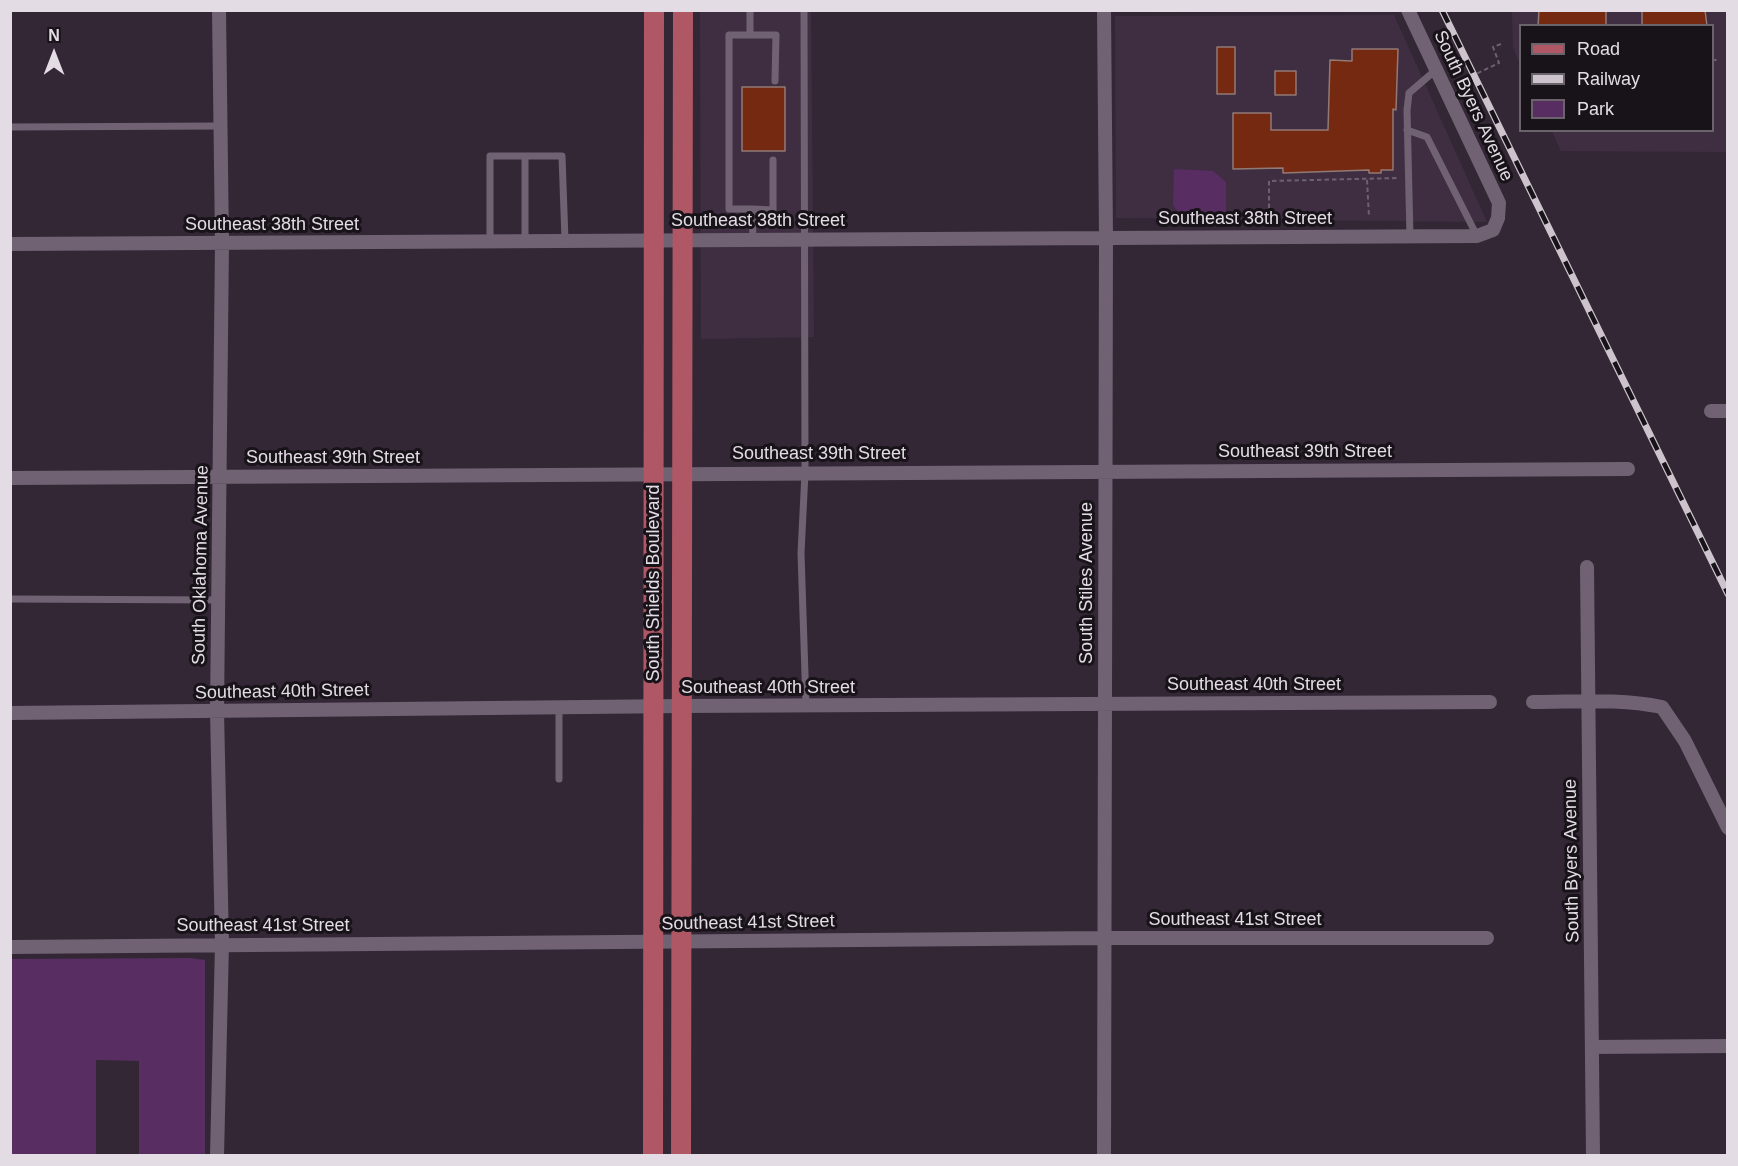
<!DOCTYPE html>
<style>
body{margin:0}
#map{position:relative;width:1738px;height:1166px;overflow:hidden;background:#332736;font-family:Arial,sans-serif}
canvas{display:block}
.frame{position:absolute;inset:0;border:12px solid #e4dce5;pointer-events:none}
.legend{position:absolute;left:1519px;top:24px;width:195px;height:108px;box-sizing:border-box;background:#181219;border:2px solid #6a636b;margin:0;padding:8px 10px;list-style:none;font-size:18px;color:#e4dce5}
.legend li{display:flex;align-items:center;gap:12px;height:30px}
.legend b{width:30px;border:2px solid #6a636b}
.north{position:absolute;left:24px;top:24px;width:60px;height:60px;-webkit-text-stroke:4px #181219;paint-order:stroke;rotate:0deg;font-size:16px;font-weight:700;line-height:24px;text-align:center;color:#e4dce5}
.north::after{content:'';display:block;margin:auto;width:21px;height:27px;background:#e4dce5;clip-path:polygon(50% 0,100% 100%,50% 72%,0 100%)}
</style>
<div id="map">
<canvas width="1738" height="1166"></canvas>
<div class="frame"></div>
<ul class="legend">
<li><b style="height:8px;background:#af5765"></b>Road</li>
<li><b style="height:8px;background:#ccc3cd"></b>Railway</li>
<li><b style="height:16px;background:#582d61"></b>Park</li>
</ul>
<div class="north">N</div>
</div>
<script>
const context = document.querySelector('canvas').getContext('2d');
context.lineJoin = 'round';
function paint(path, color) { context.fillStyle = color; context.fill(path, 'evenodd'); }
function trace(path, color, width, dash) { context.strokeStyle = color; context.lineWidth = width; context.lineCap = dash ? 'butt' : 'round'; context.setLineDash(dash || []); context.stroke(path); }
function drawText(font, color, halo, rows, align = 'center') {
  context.font = font + ' Arial,sans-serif'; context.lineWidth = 6; context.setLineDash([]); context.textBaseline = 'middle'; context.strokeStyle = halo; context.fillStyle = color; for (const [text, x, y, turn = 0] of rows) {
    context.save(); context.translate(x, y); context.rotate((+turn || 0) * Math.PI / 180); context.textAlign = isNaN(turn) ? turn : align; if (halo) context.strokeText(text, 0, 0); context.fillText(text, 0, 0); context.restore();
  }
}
paint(new Path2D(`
 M700,11H811L814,337L701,339Z
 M1512,11H1727V152L1561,151L1552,131L1712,130V26H1520V63L1513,48Z
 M1394,15L1487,222L1116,218L1115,16Z`), '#3f2e42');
paint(new Path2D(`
 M1174,169L1213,171L1226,182V212H1178L1173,205Z
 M190,958L205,960V1155H139V1061L96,1060V1155H11V959Z`), '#582d61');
const building = new Path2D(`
 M1539,10H1606V26H1538Z
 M1642,10H1705L1707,26H1642Z
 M1217,47H1235V94H1217Z
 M1352,49H1398L1396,110L1393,109V170H1381V173H1369V170L1283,173V168L1233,169V113H1271V130H1328L1330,60L1352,61Z
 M1275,71H1296V95H1275Z
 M742,87H785V151H742Z`);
paint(building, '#762911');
trace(building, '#927a74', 1.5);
trace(new Path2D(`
 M1712,60H1717
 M1457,83L1499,63L1493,47L1501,44
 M1367,180L1369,217
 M1269,223V181L1399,178`), '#6c616f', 2, [4.5, 3]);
trace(new Path2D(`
 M750,10V35
 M804,10L805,473L801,553L806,705
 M10,127L220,126
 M1407,130L1427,137L1477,236
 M525,156V241
 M752,209L773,210V160
 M1410,237L1407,110L1409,93L1437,69
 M753,239L752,209H729V35H776L775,81
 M490,241V156H562L565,240
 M10,599L218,600
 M559,708V779`), '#706273', 7);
trace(new Path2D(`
 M1104,10L1106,237L1104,1156
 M10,244L1477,236L1493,230L1498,218L1499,203L1408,10
 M1711,411H1728
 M10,478L1628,469
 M1587,567L1593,1156
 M1533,702C1577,702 1619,698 1662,707L1685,741L1728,828
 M10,713L681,706L1490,702
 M10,947L1104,938H1487
 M1592,1047L1728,1046
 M217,1156L222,944L217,711L222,243L219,10`), '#706273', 14);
trace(new Path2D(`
 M653,1156L654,10
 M681,1156L683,10`), '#af5765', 20);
const rail = new Path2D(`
 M1442,10L1728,594`);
trace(rail, '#ccc3cd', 7);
trace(rail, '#181219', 4.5, [14]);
drawText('18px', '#e4dce5', '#181219', [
 ["South Byers Avenue",1473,106,65],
 ["Southeast 38th Street",1245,219],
 ["Southeast 38th Street",758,221],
 ["Southeast 38th Street",272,225],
 ["Southeast 39th Street",1305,452],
 ["Southeast 39th Street",819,454],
 ["Southeast 39th Street",333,458],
 ["South Oklahoma Avenue",201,565,-89],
 ["South Shields Boulevard",654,583,-90],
 ["South Stiles Avenue",1087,583,-90],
 ["Southeast 40th Street",1254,685],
 ["Southeast 40th Street",768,688],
 ["Southeast 40th Street",282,692,-1],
 ["South Byers Avenue",1572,861,-91],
 ["Southeast 41st Street",1235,920],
 ["Southeast 41st Street",748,923,-1],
 ["Southeast 41st Street",263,926]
]);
</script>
